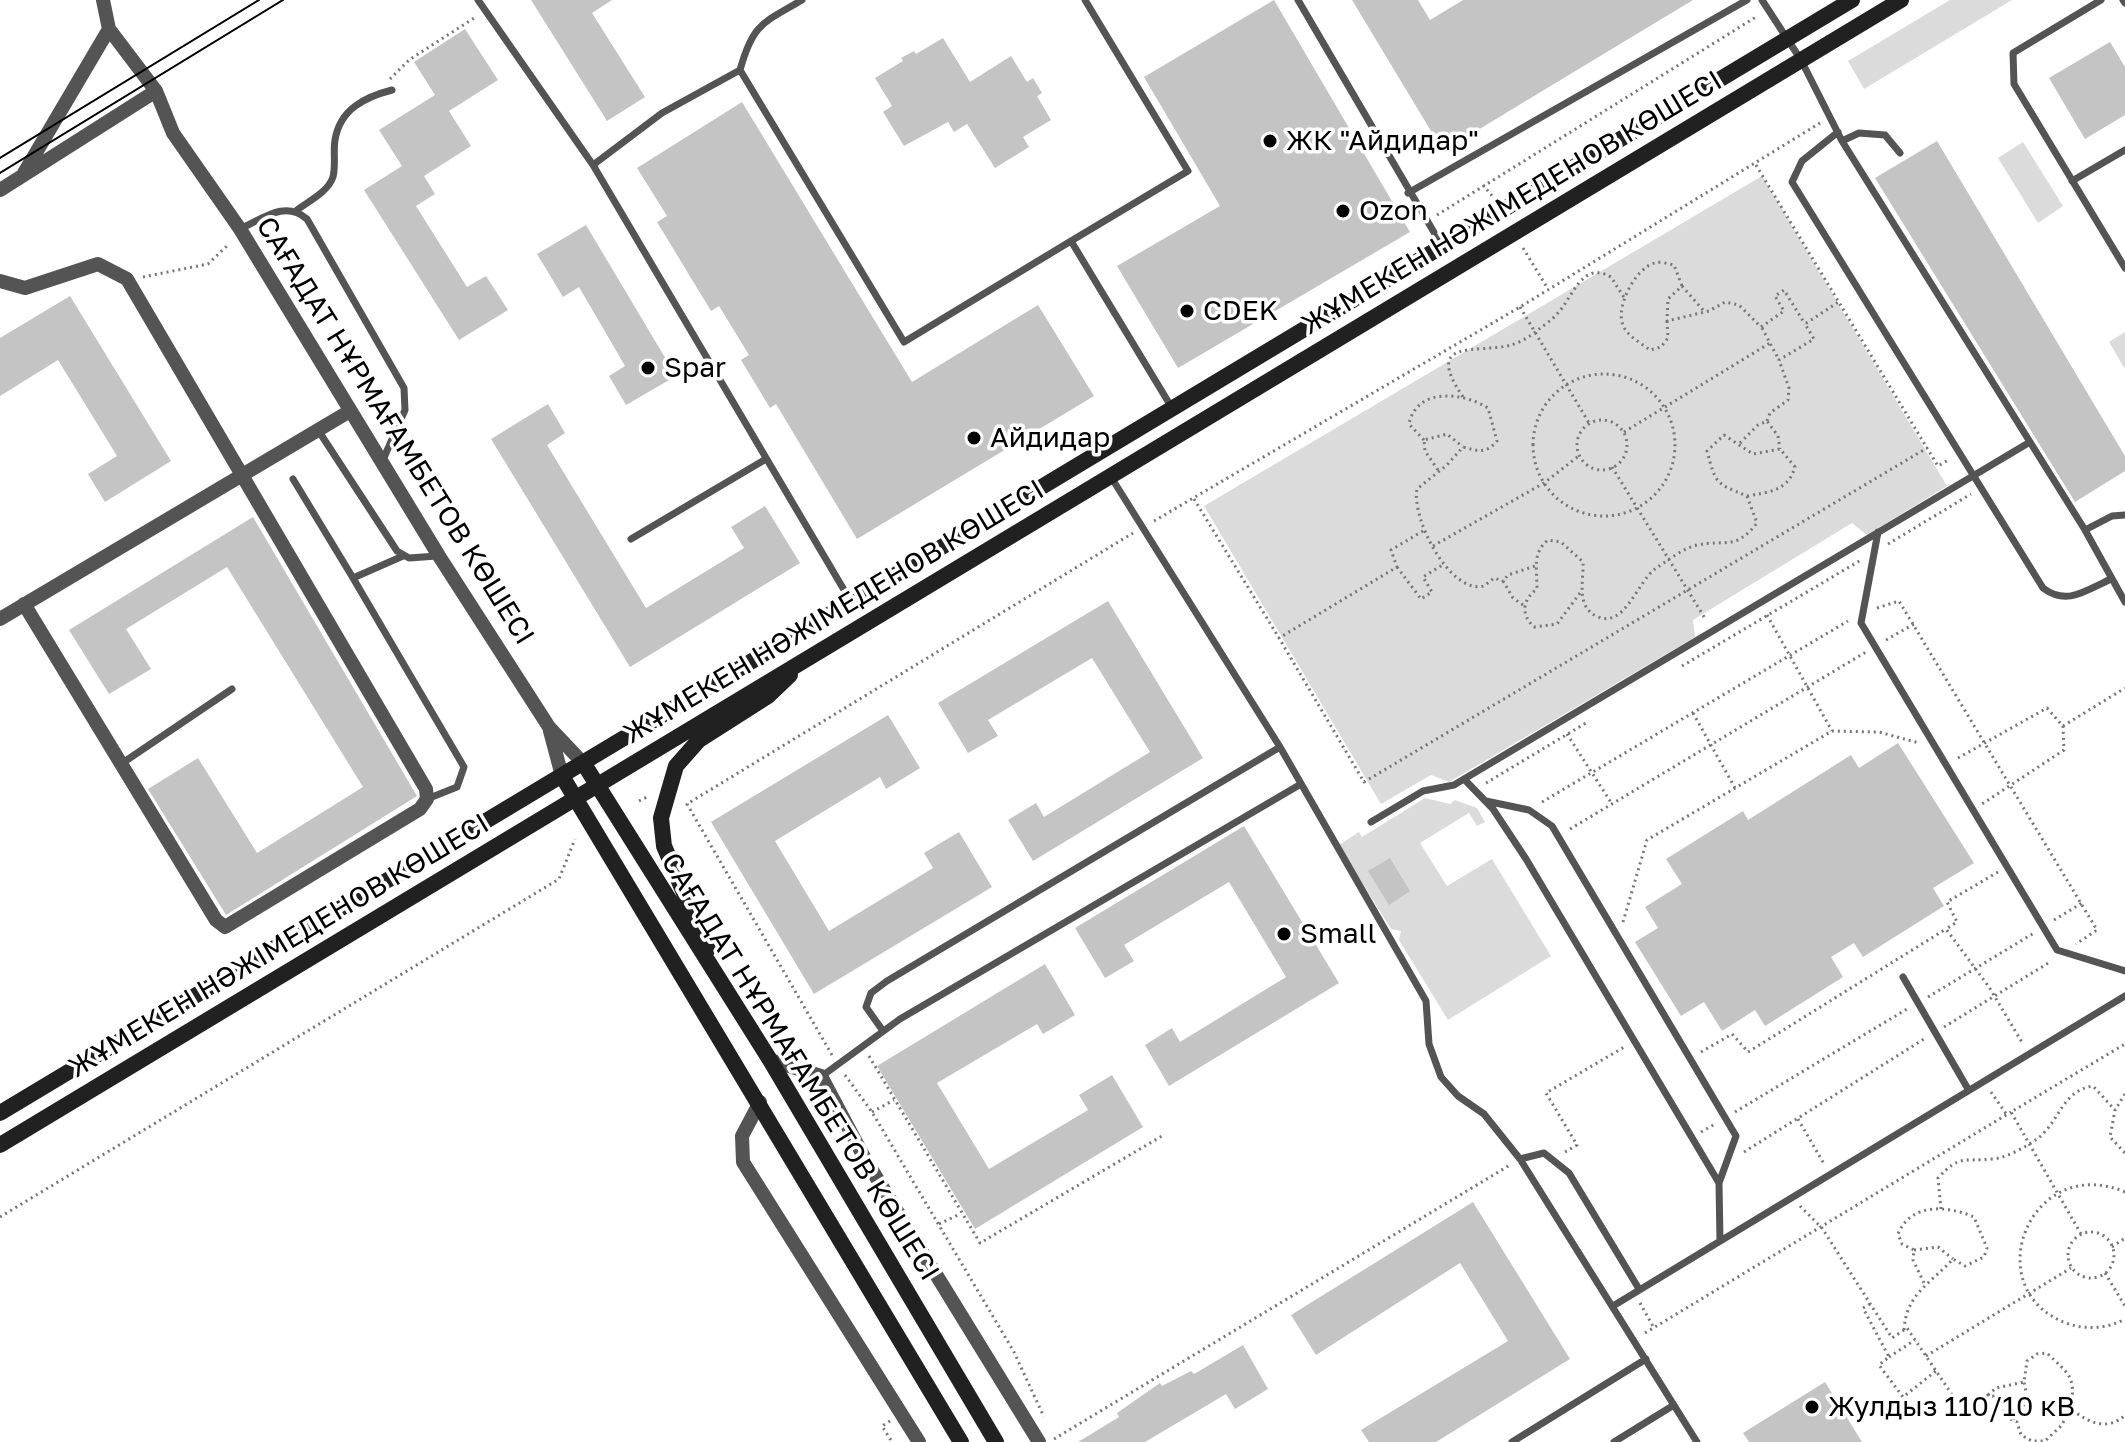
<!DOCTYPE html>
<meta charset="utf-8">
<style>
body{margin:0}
canvas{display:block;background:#fff}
</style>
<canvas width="2125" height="1442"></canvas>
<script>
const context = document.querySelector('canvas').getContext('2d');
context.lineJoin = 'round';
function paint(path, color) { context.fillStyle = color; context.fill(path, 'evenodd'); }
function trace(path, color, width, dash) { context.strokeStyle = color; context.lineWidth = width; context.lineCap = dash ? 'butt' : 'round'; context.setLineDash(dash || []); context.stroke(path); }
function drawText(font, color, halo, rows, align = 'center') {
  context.font = font + ' "Golos Text",sans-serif'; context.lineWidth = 7; context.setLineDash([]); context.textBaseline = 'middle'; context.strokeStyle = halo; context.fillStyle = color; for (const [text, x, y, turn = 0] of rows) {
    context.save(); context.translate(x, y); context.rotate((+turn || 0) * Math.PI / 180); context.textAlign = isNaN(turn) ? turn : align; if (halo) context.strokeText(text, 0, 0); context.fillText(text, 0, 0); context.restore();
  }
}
paint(new Path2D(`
 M1950,0H2012L1864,89L1848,61Z
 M2023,142L2063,206L2038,223L1998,158Z
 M1762,176L1947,486L1867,535L1852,523L1693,620L1695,637L1449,782L1431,775L1381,804L1204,506Z
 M2125,332V369L2109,342Z
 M1425,798L1450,804L1455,800L1477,808L1485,822L1477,826L1469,813L1420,843L1447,886L1492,859L1551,956L1448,1020L1399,940L1401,931L1391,929L1339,845L1359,832L1362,837Z`), '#dbdbdb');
paint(new Path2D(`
 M531,0H612L592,13L645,97L607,121Z
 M1274,0L1410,232L1178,368L1117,266L1220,206L1144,77Z
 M1352,0H1418L1430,20L1463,0H1693L1443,151Z
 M465,29L498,80L449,111L471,146L424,176L435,194L416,206L467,287L486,276L508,310L459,340L364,190L402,166L379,130L435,95L414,62Z
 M943,38L970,82L1011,56L1027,82L1033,78L1042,93L1037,96L1051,120L1023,137L1029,147L995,168L967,124L954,132L948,122L904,146L883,112L892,106L875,78L903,61L901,58L914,51L916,54Z
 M2110,42L2125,67V115L2085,139L2049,78Z
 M742,102L912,382L1038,305L1094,396L857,539L776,404L770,408L741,360L749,355L719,306L711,311L657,222L667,216L637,168Z
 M1937,141L2125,456V471L2075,502L1875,178Z
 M586,225L676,376L626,405L609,376L625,366L579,287L563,297L537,254Z
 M70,296L171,461L105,502L88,474L117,456L58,360L0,396V338Z
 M548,404L565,433L547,445L646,608L744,548L731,527L765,506L800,563L630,667L491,439Z
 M253,517L417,796L226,915L148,789L198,758L257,853L363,787L227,567L126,629L151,669L109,694L69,630Z
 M1108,601L1203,758L1033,861L1008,820L1036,803L1044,817L1150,752L1092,658L988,720L998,736L968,753L938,703Z
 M888,715L920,768L886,789L880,777L775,841L829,931L933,868L924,853L959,832L992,887L814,994L711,822Z
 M1898,743L1974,863L1933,888L1944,906L1863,957L1854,943L1831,957L1843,977L1765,1026L1755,1010L1722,1031L1704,1002L1681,1016L1635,942L1658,928L1645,907L1682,884L1666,859L1743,811L1748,820L1851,755L1859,768Z
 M1244,826L1339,983L1169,1086L1145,1045L1172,1028L1180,1042L1286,977L1229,882L1124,945L1134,961L1105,978L1075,928Z
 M1390,858L1410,891L1389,905L1368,871Z
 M1045,964L1075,1015L1043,1034L1037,1024L937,1083L989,1169L1088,1110L1079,1095L1112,1075L1143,1127L975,1229L877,1066Z
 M1473,1202L1570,1359L1436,1442H1369L1361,1430L1508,1341L1460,1263L1316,1355L1291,1315Z
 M1243,1345L1268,1389L1235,1409L1226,1394L1145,1442H1078L1119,1417L1117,1413L1160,1383L1162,1386L1191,1371L1194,1374Z
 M1825,1382L1862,1442H1749L1743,1433Z`), '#c4c4c4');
trace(new Path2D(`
 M390,79L409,60L474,18
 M1756,165L1927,448
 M1483,185L1493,197
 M1437,215L1756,17
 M1523,248L1548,289
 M143,277L208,264L229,244
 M1520,307L1589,423
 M1703,310L1682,286L1668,299L1667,321L1709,311L1725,302L1739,305L1761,327L1784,311L1775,296L1784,290L1805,324
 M1667,321L1668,338L1661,347L1650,350C1641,343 1627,336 1623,325C1615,307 1636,267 1655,263C1660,261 1669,264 1674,265L1682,286
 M1762,328L1779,360
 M1533 445a71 71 0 1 1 142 0a71 71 0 1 1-142 0Z
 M1463,397C1422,337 1478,354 1511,345C1519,343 1531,336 1538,330C1544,325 1552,320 1557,314C1573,298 1581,260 1611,277L1625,299
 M1577 445a25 25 0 1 1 50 0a25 25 0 1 1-50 0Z
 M1767,421L1770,413L1788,400L1789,388L1779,360L1814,339L1805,324L1840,301
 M1624,432L1770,343
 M1424,440L1409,424C1417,387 1462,392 1488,408L1497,441C1486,454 1478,451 1463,447L1447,465L1417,489C1411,518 1450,595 1484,586L1494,578L1503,581
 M1740,443L1758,425L1767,421L1778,436L1780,449
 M1612,467L1706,620
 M1438,470L1425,451L1424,440L1447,434L1463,447
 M1194,499L1279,638
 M1154,521L1520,307L1820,123
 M1423,531L1391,550L1397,567L1279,638L1364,782L1927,448L1938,466L1950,459
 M1888,544L1971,494
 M1433,546L1544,483L1580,455
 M1397,567L1421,599L1432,592L1423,577L1444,564
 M1580,593L1557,624L1534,627C1520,614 1523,599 1537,589C1537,569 1532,553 1548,540L1561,542L1583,562C1584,581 1575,607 1598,617C1625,628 1638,581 1655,569C1667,561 1683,548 1697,545C1726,539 1735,551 1757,523L1747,496C1715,483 1716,484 1707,451L1724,435L1753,454L1780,449L1795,467C1788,491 1769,492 1747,496
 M1523,605L1513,598L1503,581L1508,575L1538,565
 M1877,608L1899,601L2097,930L2076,944
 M1767,615L1832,731
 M1886,640L1914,624
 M1682,666L1861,560
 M1693,713L1735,788
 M2063,726L2125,688
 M1567,734L1612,804
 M1958,758L2047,708L2063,726L2064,750L1982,804
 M1486,783L1586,723
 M639,801L649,796
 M1542,802L1848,621
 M1570,829L1866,652
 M1998,872L1947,902L1957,922L1946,929L1989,987L2023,1044
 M2054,920L2082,903
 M1623,922L1647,840L1832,731L1879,732L1919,743
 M1928,997L2034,933
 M1944,1027L2050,962
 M1701,1052L1732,1034L1748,1052L1946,929
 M832,1055L687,804L1133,533
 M869,1056L980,1243L1162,1136
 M845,1075L872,1112L1014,1352L1044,1417
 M1991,1092L2007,1115
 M2125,1094L2115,1110L2110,1137L2125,1153
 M872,1112L894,1100
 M1735,1112L1907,1009
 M1798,1119L1824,1164
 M1701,1132L1715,1124
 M1565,1152L1577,1145L1546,1093L1626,1046
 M1744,1152L1924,1039
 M2125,1192C2030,1152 1976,1289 2066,1323C2085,1330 2107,1329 2125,1319
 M1800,1206L1822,1228L1892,1338L1907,1328L1955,1399L1975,1404L1988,1395L1993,1396L2008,1418L2017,1422L2021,1435L2032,1441H2045L2061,1426L2071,1409C2087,1422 2108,1432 2125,1415
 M1941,1209L1938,1178C1960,1154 1963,1162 1992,1159C2007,1158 2025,1147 2037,1139C2060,1122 2061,1091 2093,1086L2115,1110
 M0,1217L559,879L575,839
 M939,1224L960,1214
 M2068 1255a23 23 0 1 1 46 0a23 23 0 1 1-46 0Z
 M2081,1234L2011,1112L2125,1044
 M2112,1247L2125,1238
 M1914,1250L1938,1247L1953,1259
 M2105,1273L2125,1306
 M1640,1303L1654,1328
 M1870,1304L1863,1308L1889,1357L1879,1365L1903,1397L1936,1371
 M1904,1330C1906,1294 1930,1284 1953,1259L1965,1266L1984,1257L1987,1248L1974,1217C1946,1205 1911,1203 1898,1234L1902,1244L1914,1250L1913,1260L1925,1285
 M1645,1333L2011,1112
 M1926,1356L2071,1268
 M1889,1357L1915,1340
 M1988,1395L1996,1388L2024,1382L2027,1361L2037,1354L2047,1353C2069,1375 2076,1375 2071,1409
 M2013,1420L2014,1414L2028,1401L2024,1382
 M890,1421L882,1426L892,1442
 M1054,1439L1510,1165`), '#767676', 3, [2, 4]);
trace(new Path2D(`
 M478,0L593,165L850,600
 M802,0C763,23 753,23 740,70L904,342L1071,241
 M1085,0L1188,171L1071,241L1172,408
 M1298,0L1442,246
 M1762,0L1801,60L1842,141L2085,530L2125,602
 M2101,0L2013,53L2014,84L2125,268
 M2123,0L2125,3
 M1838,132L1802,161L1792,182L2043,588C2067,606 2085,591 2111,579
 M1842,141L1859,133L1885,135L1900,153
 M593,165L662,113L740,70
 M2072,181L2125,150
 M1408,193L1747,0
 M297,210C309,201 328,192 333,177C336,165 333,151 335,140C340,109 365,97 392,90
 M240,229C264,218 285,200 307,219L404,388L405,410L382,462
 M318,430L397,551L409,558L437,556
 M1111,477L1280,747L1426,1001L1429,1044L1441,1077L1458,1096L1484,1114L1520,1159L1697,1442
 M293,479L353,578
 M2085,530L2112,516L2125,515
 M1878,532L1861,623L2057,950L2125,971
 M631,539L766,459
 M403,556L353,578L464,767L457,787L427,799
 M121,764L232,689
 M1464,779L1493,809L1526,859L1719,1183L1720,1241
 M1486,801L1529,810L1552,826L1736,1136L1719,1183
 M1371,822L1423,791L1454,785L2030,442
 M1903,977L1968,1089
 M883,1031L866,1007L871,993L887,981L1280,747
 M822,1076L900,1019L1301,784
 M1520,1159L1544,1153L1569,1173L1639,1289
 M1613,1306L2125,996
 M1512,1442L1646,1359
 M1614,1442L1674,1405`), '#545454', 7);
trace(new Path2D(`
 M103,0L109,29L156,91L173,133L240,229L439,556L549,727L584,764
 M24,173L109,29
 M0,190L156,91
 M0,281L25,288L98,264L127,279L426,789L427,799L420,809L225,927L216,920L24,604
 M0,619L350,411
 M550,731L562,776
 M770,1060L821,1076L865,1159L1039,1442
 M760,1102L742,1136L743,1162L919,1442`), '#545454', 14);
trace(new Path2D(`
 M584,764L770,1060L996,1442
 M562,776L961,1442
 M708,949L664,846L661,818L667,797L676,766L699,740L768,696L790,675
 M0,1113L1852,0
 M0,1145L1901,0`), '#212121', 16);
trace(new Path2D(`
 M0,158L259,0
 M0,173L283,0`), '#000', 2);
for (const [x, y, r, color] of [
 [1270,141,8,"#000"],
 [1343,211,8,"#000"],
 [1187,311,8,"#000"],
 [648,368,8,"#000"],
 [974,438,8,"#000"],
 [1284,934,8,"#000"],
 [1812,1407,8,"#000"]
]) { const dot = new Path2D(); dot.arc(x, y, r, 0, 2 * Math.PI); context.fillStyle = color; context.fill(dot); trace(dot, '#fff', 3); }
drawText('28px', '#000', '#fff', [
 ["ЖК \"Айдидар\"",1286,141],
 ["Ozon",1359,211],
 ["CDEK",1203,311],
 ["Spar",664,368],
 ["Айдидар",990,438],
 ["Small",1300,934],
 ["Жулдыз 110/10 кВ",1828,1407]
], 'left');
drawText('28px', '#000', '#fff', [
 ["ЖҰМЕКЕН НӘЖІМЕДЕНОВ КӨШЕСІ",1512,203,-31],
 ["САҒАДАТ НҰРМАҒАМБЕТОВ КӨШЕСІ",395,431,58],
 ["ЖҰМЕКЕН НӘЖІМЕДЕНОВ КӨШЕСІ",834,612,-31],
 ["ЖҰМЕКЕН НӘЖІМЕДЕНОВ КӨШЕСІ",279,946,-31],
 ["САҒАДАТ НҰРМАҒАМБЕТОВ КӨШЕСІ",800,1067,58]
]);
</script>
